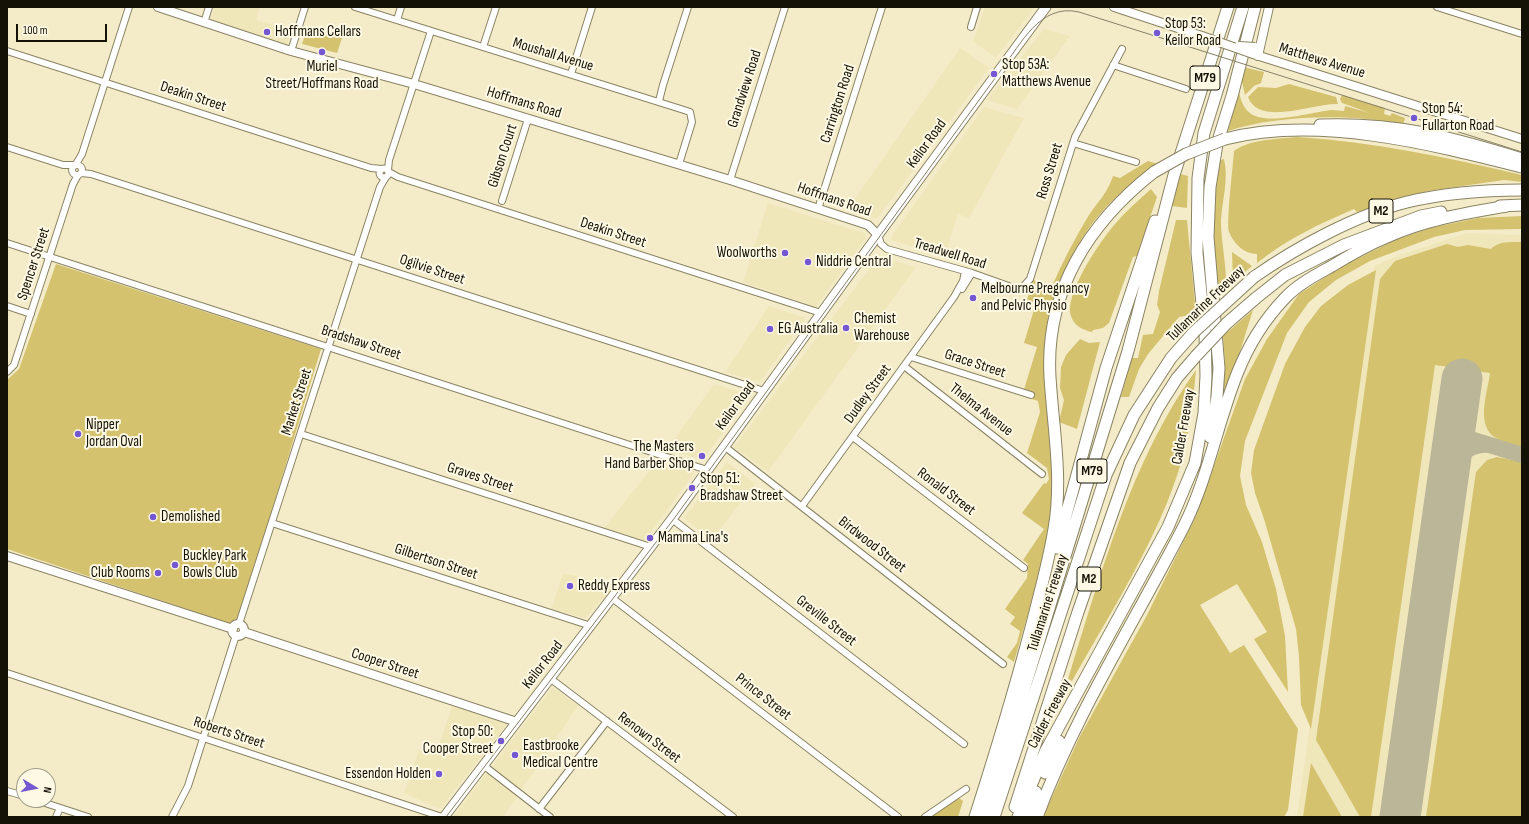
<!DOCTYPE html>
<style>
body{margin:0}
#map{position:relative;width:1529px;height:824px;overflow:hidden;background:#f4ecc9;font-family:"Sofia Sans Condensed",sans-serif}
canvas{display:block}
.frame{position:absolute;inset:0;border:8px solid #141206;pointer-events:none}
.north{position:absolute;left:16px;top:768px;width:40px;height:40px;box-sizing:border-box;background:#fef9e4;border:1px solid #a09d8b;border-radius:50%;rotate:100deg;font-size:11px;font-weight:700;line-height:16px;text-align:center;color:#141206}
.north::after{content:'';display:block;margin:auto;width:14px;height:18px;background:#7457d1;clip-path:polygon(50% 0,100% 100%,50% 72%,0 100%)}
.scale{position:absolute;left:16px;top:24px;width:91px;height:18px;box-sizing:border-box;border:2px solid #141206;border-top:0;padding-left:5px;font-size:12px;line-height:14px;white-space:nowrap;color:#141206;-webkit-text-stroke:3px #fef9e4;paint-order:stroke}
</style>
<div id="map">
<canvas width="1529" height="824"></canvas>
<div class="frame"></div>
<div class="north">N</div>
<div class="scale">100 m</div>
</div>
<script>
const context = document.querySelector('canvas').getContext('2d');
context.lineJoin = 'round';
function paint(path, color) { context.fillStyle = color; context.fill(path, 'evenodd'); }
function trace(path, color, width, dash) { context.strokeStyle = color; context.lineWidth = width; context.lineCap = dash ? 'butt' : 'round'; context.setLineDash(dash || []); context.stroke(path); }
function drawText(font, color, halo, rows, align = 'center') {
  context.font = font + ' "Sofia Sans Condensed",sans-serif'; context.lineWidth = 4; context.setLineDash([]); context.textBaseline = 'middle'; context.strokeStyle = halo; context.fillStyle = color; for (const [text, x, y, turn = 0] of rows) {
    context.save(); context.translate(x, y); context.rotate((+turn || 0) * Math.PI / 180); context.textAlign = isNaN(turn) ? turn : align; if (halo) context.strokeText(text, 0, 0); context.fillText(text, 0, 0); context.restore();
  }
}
paint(new Path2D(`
 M215,7H260L256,20L291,30L287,45L210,21Z
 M985,7H1035L996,58L973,41Z
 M1044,29L1070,36L1017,109L987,100Z
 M960,48L989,68L877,219L847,210Z
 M984,107L1024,118L969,218L958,214L945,256L891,240L893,234Z
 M768,203L864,233L866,238L816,307L743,282Z
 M1467,233L1522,235V817H1297L1374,266L1397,256Z
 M879,256L916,267L768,472L734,447Z
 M769,306L806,318L760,382L725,372Z
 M714,384L750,395L703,460L667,449Z
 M658,460L695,472L645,540L604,528Z
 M727,462L755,484L712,540L684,518Z
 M563,574L571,575L614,586L585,618L551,609Z
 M553,687L578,706L503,817H453Z
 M452,706L507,724L440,809L404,793L419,750L436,754Z`), '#efe6ba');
paint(new Path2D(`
 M307,29L342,38L337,53L302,44Z
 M1243,67L1264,72L1261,83L1254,86L1245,95L1241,77Z
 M1289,84L1336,97L1338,104C1314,103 1259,127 1248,97L1258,87L1276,88Z
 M1239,91C1240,98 1243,108 1250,113C1266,126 1312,112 1332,110L1344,111L1345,106L1370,113L1342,103L1340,99L1342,95L1385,108L1384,114L1390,116L1392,113L1405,118L1403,125C1355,113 1276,115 1228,131Z
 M1297,137C1374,142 1447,157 1522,175V182L1504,180L1428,191L1357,212L1354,209C1319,224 1287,239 1257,263V254C1244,254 1234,244 1229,232C1226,223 1233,166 1234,151C1250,139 1278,139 1297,137Z
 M1224,159C1229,180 1222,200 1221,221C1221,241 1226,262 1226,282L1217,291L1210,236L1216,162Z
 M1148,161L1158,164C1126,186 1092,215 1076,251C1070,265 1065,280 1060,294C1048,329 1042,355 1045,392C1048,432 1057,472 1051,512C1044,563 1028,613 1014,662L1007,657L1017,643L1020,631L1010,624L1015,617L1005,609L1027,578L1028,564L1023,560L1044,529L1022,513L1044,483L1046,484L1049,479L1047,468L1027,453L1040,412L1038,401L1022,396L1037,347L1024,343L1036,303L1027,300L1033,280L1052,286C1063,261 1075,238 1089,215C1099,200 1107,194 1113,176L1120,178Z
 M1180,174L1188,176L1187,208L1172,206Z
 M1151,189L1157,197L1137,256L1133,257L1109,323L1103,328L1093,330L1092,332C1083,330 1074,326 1071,316C1064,294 1101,240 1115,224C1126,211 1139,200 1151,189Z
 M1522,216V229L1465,230L1434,237L1370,261L1336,280L1309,302L1287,333L1245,441L1240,476L1246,505L1262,542L1276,589L1285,636L1288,692L1254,639L1267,632L1237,584L1200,605L1230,653L1244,645L1298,729L1288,810L1284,817H1043L1079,738L1147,615L1196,516L1245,379L1267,339L1299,294L1341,267L1397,239L1430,228L1478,218Z
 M1176,220H1187L1196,314L1179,317L1148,354L1139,369L1129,397H1121L1132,358H1138L1143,335L1153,334L1160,312L1157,305L1159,291Z
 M1522,242V447C1513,444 1500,442 1493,436C1476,422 1488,391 1490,373L1435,365L1371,817H1360L1316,740L1380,279L1395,261L1447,244L1458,247L1468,245L1491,249C1498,241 1512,242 1522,242Z
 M1232,252L1252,266L1233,282Z
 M56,264L321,349L269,520L236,622L231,624L7,549V380L19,369Z
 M1376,270L1311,729L1301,705L1299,656L1296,629L1264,519L1255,493L1251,473L1254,450L1285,364L1305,327L1321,306L1348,285Z
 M1253,310L1227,393H1222L1225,364L1223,336Z
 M1080,339L1089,343L1100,342L1077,429L1059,422L1064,400L1060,388L1061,367L1066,355Z
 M1196,370C1193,401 1190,433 1181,463C1159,538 1110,613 1072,681L1068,679C1101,573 1131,461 1196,370Z
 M1497,457L1522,462V817H1426L1476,472L1487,460Z
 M1311,763L1342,817H1303Z
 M958,797L963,801L958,817H930Z`), '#d4c26e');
trace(new Path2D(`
 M1454,434L1522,455
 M1448,479C1453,460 1467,443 1489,445`), '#bcb698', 16);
trace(new Path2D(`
 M1400,817L1462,379`), '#bcb698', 41);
const street = new Path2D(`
 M355,7L684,110L690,112L692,122L679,164
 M1437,7L1522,34
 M397,20L401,7
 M204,23L209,7
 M971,27L977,7
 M483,47L496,7
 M7,51L371,168L382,169
 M291,51L305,7
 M1113,65L1186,89
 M571,74L592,7
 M659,101L663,85L688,7
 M1073,143L1136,162
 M7,147L63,165H74
 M76,164L82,154L129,7
 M72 170a5 5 0 1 1 10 0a5 5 0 1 1-10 0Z
 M379.5 173a4.5 4.5 0 1 1 9 0a4.5 4.5 0 1 1-9 0Z
 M388,170L389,160L431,31
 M389,172L398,177L821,313
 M81,173L91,174L764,391
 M730,180L785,7
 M502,201L528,119
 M818,209L882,7
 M878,235L881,244L887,249L972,273L1014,288H1022L1030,279L1075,137L1122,49
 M7,243L707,470
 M962,289L972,273
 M7,306L31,314
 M911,357L1031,395
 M904,366L1042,474
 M7,372L14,365L73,184L78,175
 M301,434L651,547
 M853,437L1024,568
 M724,446L1003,664
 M802,506L954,297L963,281L965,271
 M672,519L964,744
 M272,523L591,626
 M612,598L898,817
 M239,624L380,187L386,177
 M7,673L442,817
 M551,679L733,817
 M483,765L550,817
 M7,791L24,796
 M36,800L88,817
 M539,809L607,721
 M56,817L60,808
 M172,817L188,786L236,635
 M925,817L966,789`);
const secondary = new Path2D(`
 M158,7L291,51L414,84L730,180L868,225L878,235
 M1114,7L1202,36
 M1253,54L1522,139
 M1258,56L1269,7
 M7,556L233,629
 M232 630a6 6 0 1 1 12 0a6 6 0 1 1-12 0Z
 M244,632L517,722`);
const primary = new Path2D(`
 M444,817L672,519L878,235L1046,7`);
const highway = new Path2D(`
 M1320,125C1396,122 1451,137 1522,159
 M1225,139C1318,115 1431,144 1522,167
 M1500,206L1522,205
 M1254,277C1297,247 1356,215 1407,202C1445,193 1484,190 1522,190
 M1256,298L1285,275L1344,245L1421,216L1441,212
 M1210,437L1217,397L1219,368L1208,237L1210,187L1217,144L1232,96L1255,7
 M1057,548L1106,368L1155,221
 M1045,773L1059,741
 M1015,807L1078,612L1130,463L1158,408L1177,378L1196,356
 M975,817C998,745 1020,673 1038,600C1044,577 1050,553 1054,529C1063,478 1053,428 1050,377C1045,291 1089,223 1154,172
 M985,817L1128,351L1174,175L1228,7
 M994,817L1106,475L1134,415L1171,358L1194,332
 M1018,817L1045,752L1168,527L1195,463L1204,413L1206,376L1205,334L1197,253L1198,178L1204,133L1243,7
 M1027,817L1036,792
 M1037,817C1075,715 1134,623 1184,526C1208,478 1217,424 1237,374C1248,346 1264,320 1285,298C1298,284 1316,275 1332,266C1350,255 1368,245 1387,237C1424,220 1467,213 1507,206`);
trace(street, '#8a8363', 8);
trace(secondary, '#8a8363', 10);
trace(primary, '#8a8363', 11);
trace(highway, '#8a8363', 13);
trace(street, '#fff', 6);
trace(secondary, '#fff', 8);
trace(primary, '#fff', 9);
trace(highway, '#fff', 11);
trace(new Path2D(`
 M446,817L673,520L1001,70C1021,44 1040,3 1079,12L1522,152`), '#858068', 1);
const secondaryBridge = new Path2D(`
 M1202,36L1253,54
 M1239,46L1255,47`);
const highwayBridge = new Path2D(`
 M1154,172L1186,154L1225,139
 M1194,332L1254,277
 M1196,356L1227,323L1256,298`);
trace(secondaryBridge, '#8a8363', 10, []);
trace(highwayBridge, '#8a8363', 13, []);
trace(secondaryBridge, '#fff', 8);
trace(highwayBridge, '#fff', 11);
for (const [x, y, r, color] of [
 [267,32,4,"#7457d1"],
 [1157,33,4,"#7457d1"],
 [322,52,4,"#7457d1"],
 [994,74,4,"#7457d1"],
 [1414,118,4,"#7457d1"],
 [785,253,4,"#7457d1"],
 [808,262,4,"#7457d1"],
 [973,298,4,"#7457d1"],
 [846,328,4,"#7457d1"],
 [770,329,4,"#7457d1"],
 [78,434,4,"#7457d1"],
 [702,456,4,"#7457d1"],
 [692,488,4,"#7457d1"],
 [153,517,4,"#7457d1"],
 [650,538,4,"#7457d1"],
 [175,565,4,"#7457d1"],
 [158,573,4,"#7457d1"],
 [570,586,4,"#7457d1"],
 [501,741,4,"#7457d1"],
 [515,755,4,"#7457d1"],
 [439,774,4,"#7457d1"]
]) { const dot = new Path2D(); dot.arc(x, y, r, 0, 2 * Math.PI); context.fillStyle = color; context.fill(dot); trace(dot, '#fef9e4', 1.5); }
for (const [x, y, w] of [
 [1205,78,30],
 [1381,211,24],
 [1092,471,30],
 [1089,579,24]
]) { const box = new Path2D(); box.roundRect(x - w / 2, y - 12, w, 24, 3); context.fillStyle = '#fef9e4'; context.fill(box); trace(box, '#141206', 1); }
drawText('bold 14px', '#141206', null, [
 ["M79",1205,78],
 ["M2",1381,211],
 ["M79",1092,471],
 ["M2",1089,579]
]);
drawText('15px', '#141206', '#fef9e4', [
 ["Stop 53:",1165,24],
 ["Keilor Road",1165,41],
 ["Hoffmans Cellars",275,32],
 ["Stop 53A:",1002,65],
 ["Matthews Avenue",1002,82],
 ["Muriel",322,67,"center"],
 ["Street/Hoffmans Road",322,84,"center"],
 ["Stop 54:",1422,109],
 ["Fullarton Road",1422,126],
 ["Woolworths",777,253,"right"],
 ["Niddrie Central",816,262],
 ["Melbourne Pregnancy",981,289],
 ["and Pelvic Physio",981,306],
 ["Chemist",854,319],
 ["Warehouse",854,336],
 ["EG Australia",778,329],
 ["Nipper",86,425],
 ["Jordan Oval",86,442],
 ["The Masters",694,447,"right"],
 ["Hand Barber Shop",694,464,"right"],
 ["Stop 51:",700,479],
 ["Bradshaw Street",700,496],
 ["Demolished",161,517],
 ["Mamma Lina's",658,538],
 ["Buckley Park",183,556],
 ["Bowls Club",183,573],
 ["Club Rooms",150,573,"right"],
 ["Reddy Express",578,586],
 ["Stop 50:",493,732,"right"],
 ["Cooper Street",493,749,"right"],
 ["Eastbrooke",523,746],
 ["Medical Centre",523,763],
 ["Essendon Holden",431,774,"right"]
], 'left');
drawText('15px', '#141206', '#fef9e4', [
 ["Moushall Avenue",553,55,17],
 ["Matthews Avenue",1322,61,17],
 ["Grandview Road",745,89,-72],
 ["Deakin Street",193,97,18],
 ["Hoffmans Road",524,103,17],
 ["Carrington Road",838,104,-72],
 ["Keilor Road",927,144,-54],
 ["Gibson Court",503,156,-72],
 ["Ross Street",1050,171,-73],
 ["Hoffmans Road",834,200,19],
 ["Deakin Street",613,233,18],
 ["Treadwell Road",950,254,17],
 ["Spencer Street",34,264,-72],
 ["Ogilvie Street",432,270,18],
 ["Tullamarine Freeway",1206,304,-44],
 ["Bradshaw Street",361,343,18],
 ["Grace Street",975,364,18],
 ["Dudley Street",868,394,-54],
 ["Market Street",297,402,-72],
 ["Keilor Road",736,406,-54],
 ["Thelma Avenue",981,410,38],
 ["Calder Freeway",1184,427,-80],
 ["Graves Street",480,478,18],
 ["Ronald Street",946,492,37],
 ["Birdwood Street",872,545,38],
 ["Gilbertson Street",436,562,18],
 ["Tullamarine Freeway",1048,603,-72],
 ["Greville Street",826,621,38],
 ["Cooper Street",385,664,18],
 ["Keilor Road",543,665,-52],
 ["Prince Street",763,697,38],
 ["Calder Freeway",1050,714,-62],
 ["Roberts Street",229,733,18],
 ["Renown Street",649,738,37]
]);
</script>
